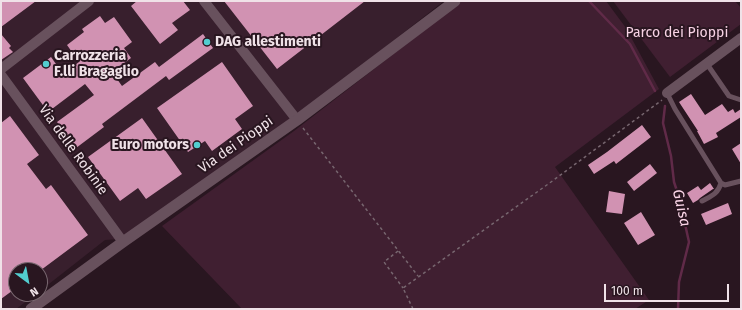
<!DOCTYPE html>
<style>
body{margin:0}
#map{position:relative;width:742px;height:310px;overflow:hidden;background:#291620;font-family:"Fira Sans",sans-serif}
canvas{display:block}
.frame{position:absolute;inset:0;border:2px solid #f0e2e8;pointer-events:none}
.north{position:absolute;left:8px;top:262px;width:40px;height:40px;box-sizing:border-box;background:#291620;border:1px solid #796870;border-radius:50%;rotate:148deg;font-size:11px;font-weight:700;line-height:16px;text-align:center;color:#f0e2e8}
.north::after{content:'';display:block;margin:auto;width:14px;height:18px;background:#52cdcf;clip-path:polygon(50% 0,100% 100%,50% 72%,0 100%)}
.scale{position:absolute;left:604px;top:284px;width:125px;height:18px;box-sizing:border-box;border:2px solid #f0e2e8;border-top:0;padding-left:5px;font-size:12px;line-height:14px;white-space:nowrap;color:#f0e2e8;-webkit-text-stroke:3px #291620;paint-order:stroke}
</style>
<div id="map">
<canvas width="742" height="310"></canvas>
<div class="frame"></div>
<div class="north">N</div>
<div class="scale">100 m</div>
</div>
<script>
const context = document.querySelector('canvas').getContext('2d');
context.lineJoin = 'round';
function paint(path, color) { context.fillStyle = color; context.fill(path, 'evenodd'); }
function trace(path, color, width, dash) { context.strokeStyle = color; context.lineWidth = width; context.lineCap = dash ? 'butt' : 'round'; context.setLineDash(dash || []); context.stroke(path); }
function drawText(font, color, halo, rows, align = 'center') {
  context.font = font + ' "Fira Sans",sans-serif'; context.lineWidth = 4; context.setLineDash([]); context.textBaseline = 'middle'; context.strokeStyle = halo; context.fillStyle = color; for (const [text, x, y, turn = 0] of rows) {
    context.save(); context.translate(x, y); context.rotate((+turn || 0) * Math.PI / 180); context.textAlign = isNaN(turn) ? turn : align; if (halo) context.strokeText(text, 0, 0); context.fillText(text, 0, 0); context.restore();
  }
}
paint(new Path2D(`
 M1,1H444L306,109L120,239L105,240L40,291V270H16V294H36L16,309H1Z`), '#381f2d');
paint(new Path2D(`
 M462,1H606L626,28L659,89L555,167L649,300L635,309H242L162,226L294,131Z
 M613,1H735L741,8V24L670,77Z`), '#401f31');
trace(new Path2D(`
 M589,1L630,44L655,91
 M665,106L663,123L671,156L674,182L679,197L689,242L679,282L678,309`), '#602a48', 2.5);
paint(new Path2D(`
 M1,1H36L1,27Z
 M137,1H183L190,10L172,23L178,30L160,44L131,6Z
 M224,1H365L277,69Z
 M100,16L105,23L114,17L132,42L124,48L131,58L112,72L122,86L155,62L159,67L203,34L213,48L169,80L166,76L102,124L104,127L76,148L57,122L94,95L85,84L48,112L23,78L51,57L63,74L79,62L67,45L84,32L82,29Z
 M1,34L11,46L9,48L13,52L1,60Z
 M222,62L253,106L235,119L242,129L212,151L205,141L188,152L157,108Z
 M691,94L705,115L722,104L728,112L733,109L735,113L741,109V117L716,133L718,137L704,144L697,131H698L679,102Z
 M10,116L39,155L27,164L46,189L51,185L88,235L41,270H16V288L1,299V123Z
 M142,118L182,174L146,199L138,188L120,201L88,157Z
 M642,125L651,137L616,164L614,161L594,174L588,165L607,152Z
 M741,143V164L732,149Z
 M650,164L657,173L634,191L627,182Z
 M710,183L714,189H713L700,198L698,200L693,203L687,193L698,186L701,190Z
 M609,191L625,194L622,214L606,212Z
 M728,203L732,214L706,225L701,214Z
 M641,212L655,235L638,245L624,223Z`), '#d192b2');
trace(new Path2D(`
 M303,128L418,276
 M398,251L384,262L403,288
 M413,309L403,288L551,182L662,100`), '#77666f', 1.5, [3, 3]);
trace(new Path2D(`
 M707,64L729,96L741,100
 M667,93L675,109L721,183L725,185L741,181
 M702,201C711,196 718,194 721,183`), '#68515d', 5);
trace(new Path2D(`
 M204,1L297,120
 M1,69L89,1
 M1,75L123,242
 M667,93L741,38`), '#68515d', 10);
trace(new Path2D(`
 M31,309L123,242L297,120L455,1`), '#68515d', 11);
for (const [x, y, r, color] of [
 [207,42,4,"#52cdcf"],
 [46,64,4,"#52cdcf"],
 [197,145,4,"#52cdcf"]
]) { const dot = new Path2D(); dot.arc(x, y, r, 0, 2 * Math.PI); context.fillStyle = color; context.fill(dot); trace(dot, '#291620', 1.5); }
drawText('14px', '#f7d2e4', '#291620', [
 ["Parco dei Pioppi",677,33]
]);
drawText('bold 14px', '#f0e2e8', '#291620', [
 ["DAG allestimenti",215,42],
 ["Carrozzeria",54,56],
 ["F.lli Bragaglio",54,72],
 ["Euro motors",189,145,"right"]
], 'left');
drawText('14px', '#f0e2e8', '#291620', [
 ["Via dei Pioppi",236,145,-35],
 ["Via delle Robinie",73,150,54]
]);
drawText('italic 15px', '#fbd6e8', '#291620', [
 ["Guisa",681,208,77]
]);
</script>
